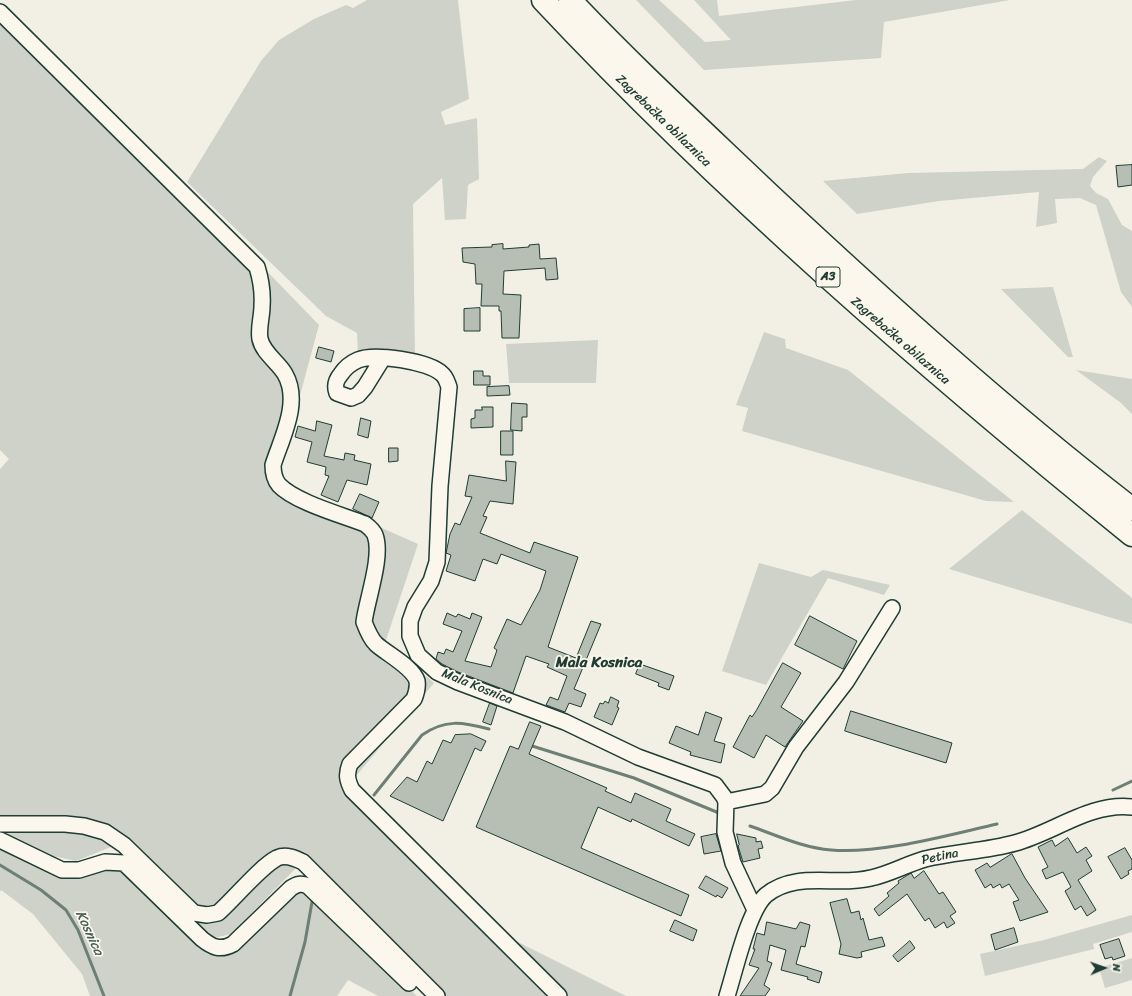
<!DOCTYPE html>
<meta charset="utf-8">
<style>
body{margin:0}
#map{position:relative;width:1132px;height:996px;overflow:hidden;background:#f2f0e5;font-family:Sriracha,sans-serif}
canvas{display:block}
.north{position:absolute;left:1084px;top:948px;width:40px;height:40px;-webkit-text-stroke:3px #fbf7ec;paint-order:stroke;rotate:88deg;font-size:11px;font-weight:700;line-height:16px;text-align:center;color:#1f3d34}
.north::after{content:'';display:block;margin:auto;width:14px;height:18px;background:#1f3d34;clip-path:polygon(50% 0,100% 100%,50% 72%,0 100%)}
</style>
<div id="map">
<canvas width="1132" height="996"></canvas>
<div class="north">N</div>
</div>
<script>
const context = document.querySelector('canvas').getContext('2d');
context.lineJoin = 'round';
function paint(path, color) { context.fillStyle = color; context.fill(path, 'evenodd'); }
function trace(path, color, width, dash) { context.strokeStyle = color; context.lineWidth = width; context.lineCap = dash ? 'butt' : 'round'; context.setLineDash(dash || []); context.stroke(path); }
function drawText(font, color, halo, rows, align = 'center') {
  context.font = font + ' Sriracha,sans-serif'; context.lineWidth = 3.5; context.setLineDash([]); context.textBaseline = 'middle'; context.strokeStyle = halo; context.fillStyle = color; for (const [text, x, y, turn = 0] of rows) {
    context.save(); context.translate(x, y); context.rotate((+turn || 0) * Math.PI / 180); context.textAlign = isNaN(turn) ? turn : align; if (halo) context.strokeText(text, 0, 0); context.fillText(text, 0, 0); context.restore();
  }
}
paint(new Path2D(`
 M367,0H458L469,99L441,112L445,125L477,118L479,179L468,185L466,219L445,220L442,178L413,204L415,358L358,355L357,333L326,316L187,182L261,61L279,40L314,19L346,5L353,8Z
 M636,0H659L705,42L731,40L694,0H717L719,16L856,0H1010L884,22L881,58L704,70Z
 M0,17L253,268L258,282L255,327L288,390L270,475L364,529L373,547L362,622L407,671L413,693L342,771L554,996H442L291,853L218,908L196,910L108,829L0,820V469L9,459L0,450Z
 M1099,157L1107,161L1093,177L1090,186L1096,193L1108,199L1122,225L1132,231V307L1121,292L1096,205L1080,198L1055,199L1057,223L1036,227L1039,192L939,201L857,214L823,181L908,173L1083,169Z
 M260,264L319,325L299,399L295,385L265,339Z
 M1053,287L1073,357H1068L1001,289Z
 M764,332L785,339L786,348L848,370L1014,502L986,501L742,431L748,408L736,405Z
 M598,340L596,383H509L506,344Z
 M1076,370L1132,379V414L1121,403Z
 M1022,510L1132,598V624L949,569Z
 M375,525L418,544L385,643L372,631L370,608Z
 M759,563L811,577L823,570L890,585L884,595L828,578L766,685L722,671Z
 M420,671L434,683L351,782L353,765L418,700Z
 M0,830H83L116,845L76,861L53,856Z
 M0,845L57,875L118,865L208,948L251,928L304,888L417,996H378L348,980L337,996H90L82,974L33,914L1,890L0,892Z
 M278,861L298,866L231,934L214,938L189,916L198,919Z
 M1132,915V932L1093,944L1094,949L985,976L980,954L1044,940Z
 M510,938L626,996H567Z
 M1132,958V980L1105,988L1099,968Z`), '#cfd2c8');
trace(new Path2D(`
 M529,745L634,778L719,813
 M1113,790L1132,781
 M374,795L422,735C445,719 462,722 489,729
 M750,826C776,835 803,848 831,850C881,854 948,835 997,824
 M0,865L41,890L66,910L78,930L104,996
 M290,996L305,942L312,902`), '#6e7f75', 3);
const building = new Path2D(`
 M1132,165V185L1118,187L1116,166Z
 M503,244V249L529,247V245L539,244L540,259L556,258L558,279L546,280L545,268L504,271L503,294L521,295L519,338H502L501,311H499V306H481L482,284H476L475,264L463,262L462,248L492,247V245Z
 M480,308V331H464V309Z
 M319,347L334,351L331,362L316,358Z
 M474,371H483V376H490V385H474Z
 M509,386L510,395L487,396V387Z
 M512,403L527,404V417H522V431L511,430Z
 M482,407H493V427L471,428V419L475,418V410H482Z
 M361,418L371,421L368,438L358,435Z
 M317,421L332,425L324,456L344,460L345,453L355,455L354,460L371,464L367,485L347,480L338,502L321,495L329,476L325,475L326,467L307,462L312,442L295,437L298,426L315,431Z
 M501,431H513V455H501Z
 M389,448H398V461L389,462Z
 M506,461L516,462L513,504L490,501L483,516L487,517L480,533L530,553L534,542L578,557L548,647L576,658L591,621L601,624L574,689L586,694L581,707L569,703L565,712L546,705L550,697L558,700L567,676L547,667L549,664L526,656L513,693L458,672L442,664L436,659L438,652L444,654L446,649L453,652L462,631L443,624L447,613L456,617L458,614L470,619L472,613L482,617L465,661L491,667L497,650L494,648L507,619L521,625L540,590L546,571L501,554L497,564L483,559L475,581L446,571L451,555L446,553L450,534L455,523L460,525L472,497L465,496L469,475L506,481Z
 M360,494L379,502L372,518L353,509Z
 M810,616L857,641L843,669L795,645Z
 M783,663L801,673L781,707L803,721L785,747L766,735L754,758L733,747L750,715L752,717L756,711Z
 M640,664L674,676L669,690L658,686L659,683L636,674Z
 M611,697L619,701L617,707L619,708L612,725L594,717L600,703L603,704L605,701L608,703Z
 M490,703L497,706L491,725L483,722Z
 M851,711L952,743L946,763L845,731Z
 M706,712L722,718L714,741L725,744L721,763L690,755L691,752L669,743L676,726L698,735Z
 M530,722L541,726L529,754L607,788L605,791L631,803L635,793L671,809L666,821L695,834L689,846L632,819L631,822L598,807L581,848L689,895L681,916L476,827L510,746L518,749Z
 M471,734L486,741L481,751L475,748L443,821L390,796L407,777L417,782L427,761L432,764L443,740L451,743L455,735Z
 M716,834L721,851L704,854L701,837Z
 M737,834L756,838V842L761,841L763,848L758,849L760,858L743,862L738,846L739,845Z
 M1068,838L1077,853L1086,847L1092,856L1086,860L1092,871L1078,880L1096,910L1087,916L1081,906L1075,910L1065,891L1071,887L1063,872L1046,879L1042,870L1048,867L1038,847L1052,840L1055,846Z
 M1125,848L1132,860V869L1128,871L1129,874L1121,879L1108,857Z
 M1012,854L1025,878L1048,912L1020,921L1013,902L1019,900L1009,884L1002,888L1000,884L993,888L991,884L985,888L975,870L987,863L990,867Z
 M924,871L939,894L943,892L956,912L950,916L955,923L947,928L944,922L935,928L929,918L925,921L907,894L879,916L874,909L889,896L887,893L899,883L898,881L911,873L914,878Z
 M706,876L728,888L722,898L717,895L716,897L699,888Z
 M847,899L851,913L859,911L861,920L863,918L869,940L882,937L885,946L861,952L862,957L857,958L839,954L841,944L830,903Z
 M675,920L697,930L693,941L670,931Z
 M767,922L796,929L800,922L810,925L805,947L801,946L796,964L822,972L819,983L807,979L808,977L781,970L786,950L770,945L767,961L772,963L764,985L770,989L765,996H740L759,968L749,965L755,949H753L757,933L764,935Z
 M1014,928L1018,942L995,950L991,935Z
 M1119,939L1125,956L1113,960L1112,957L1105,959L1100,945Z
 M910,941L915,948L898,962L893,956Z`);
paint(building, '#b7beb3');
trace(building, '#1f3d34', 1);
const minor = new Path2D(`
 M0,12L257,267C261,280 263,292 262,306C262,317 258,328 260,339C263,353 278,362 285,374C301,402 282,437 273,465C273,472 274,479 279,485C295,502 342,515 365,524C369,527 373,530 375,535C383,556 367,599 364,622C367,630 370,638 376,644C387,654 413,667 417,681C418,687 416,694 414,699L350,764C346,774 347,780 352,790L559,996
 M383,358L365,387L358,395L351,398L337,393C334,385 336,380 341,374C345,368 351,363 358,360C374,353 429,361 442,374C446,377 447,382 449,387L440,486L437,562L431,581L415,607L410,621V636L418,655L437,672L458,682L565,722L638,757L715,785L724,797L726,802L725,832L733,863L755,910
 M726,802L765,794L772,788L796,747L846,682L892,608
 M0,824H65L84,826L105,832L124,845L194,913L207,915L218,913C234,899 260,867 277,858C286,854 295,858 303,862L437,996
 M0,840L62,870H79L105,862L124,863L202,939C212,947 220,951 233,944L291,888C297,884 301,883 308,886L409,983
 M727,996C735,971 748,911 766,895C797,870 836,887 871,878C890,874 907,864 925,859C955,852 986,851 1015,843C1053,833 1091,802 1132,807`);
const highway = new Path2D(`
 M543,0C724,193 926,368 1132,535
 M570,0C634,68 704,132 772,197C888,305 1006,412 1132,509`);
trace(minor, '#1f3d34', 18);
trace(highway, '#1f3d34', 25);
trace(minor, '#fbf7ec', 15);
trace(highway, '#fbf7ec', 22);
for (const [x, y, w] of [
 [828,277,24]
]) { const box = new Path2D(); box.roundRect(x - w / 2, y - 10, w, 20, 3); context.fillStyle = '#fbf7ec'; context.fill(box); trace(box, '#1f3d34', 1); }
drawText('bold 12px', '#1f3d34', null, [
 ["A3",828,277]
]);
drawText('13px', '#1f3d34', '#fbf7ec', [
 ["Zagrebačka obilaznica",663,121,44],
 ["Zagrebačka obilaznica",900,341,41],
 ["Mala Kosnica",477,687,22],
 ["Petina",940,857,-12]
]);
drawText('italic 14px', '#465e55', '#fbf7ec', [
 ["Kosnica",89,933,65]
]);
drawText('bold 15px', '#1f3d34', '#fbf7ec', [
 ["Mala Kosnica",599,663]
]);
</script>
